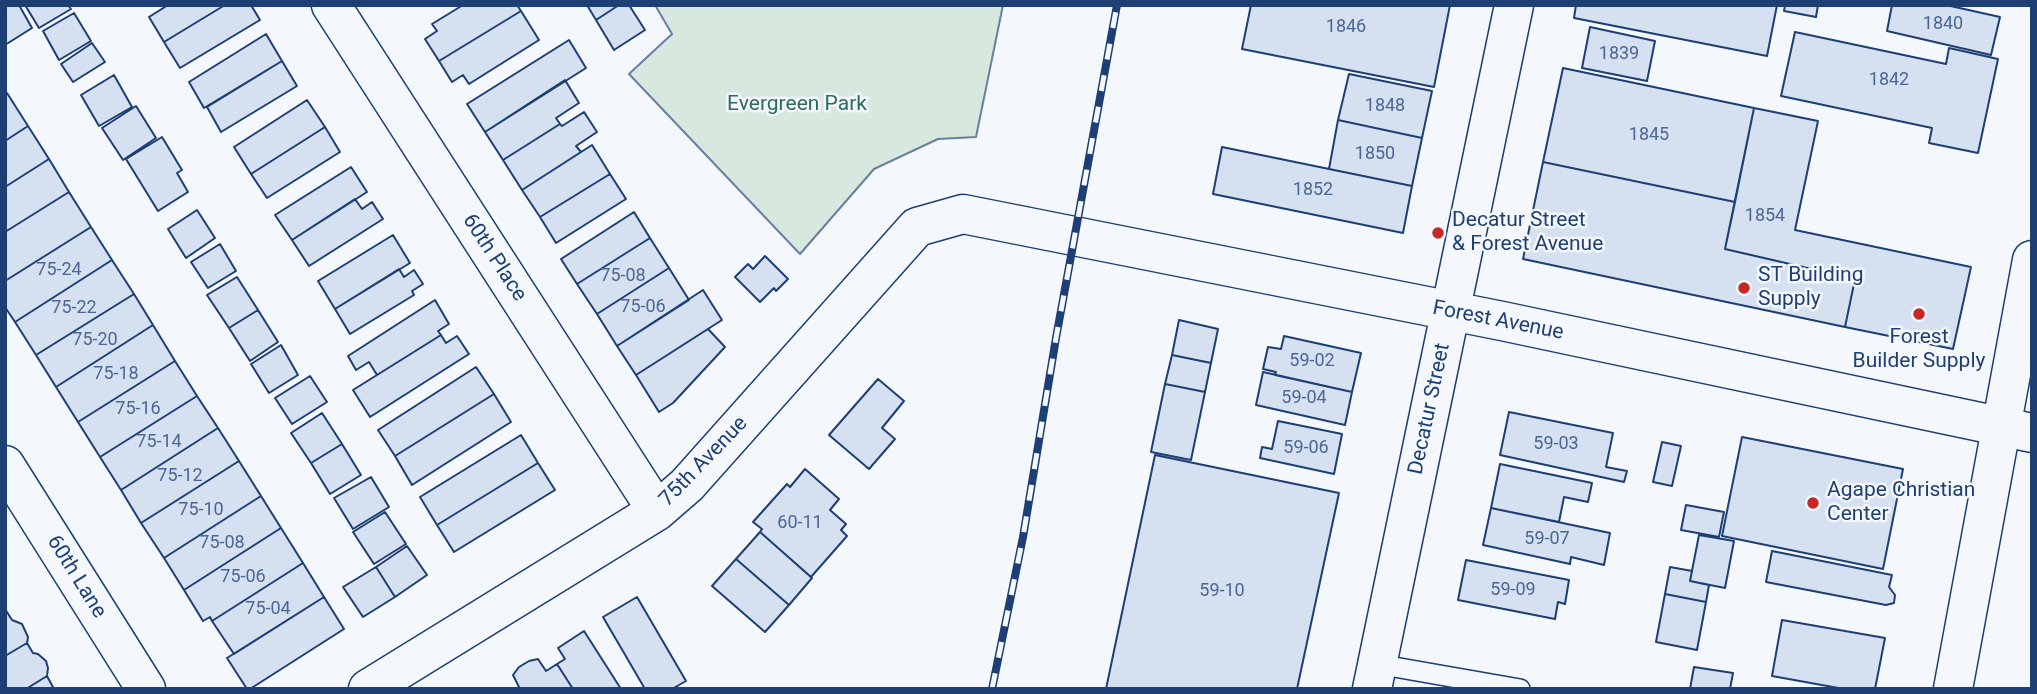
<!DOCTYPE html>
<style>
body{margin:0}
#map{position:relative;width:2037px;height:694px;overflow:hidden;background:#f4f7fb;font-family:Roboto,sans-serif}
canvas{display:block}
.frame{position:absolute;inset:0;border:7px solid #1d3f73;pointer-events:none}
</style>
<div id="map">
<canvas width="2037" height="694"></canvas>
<div class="frame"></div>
</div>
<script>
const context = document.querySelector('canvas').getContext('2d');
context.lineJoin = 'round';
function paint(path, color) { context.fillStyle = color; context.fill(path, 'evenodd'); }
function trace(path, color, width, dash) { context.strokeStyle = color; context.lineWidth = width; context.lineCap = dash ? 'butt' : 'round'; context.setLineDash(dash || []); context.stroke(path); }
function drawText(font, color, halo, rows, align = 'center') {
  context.font = font + ' Roboto,sans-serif'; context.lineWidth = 5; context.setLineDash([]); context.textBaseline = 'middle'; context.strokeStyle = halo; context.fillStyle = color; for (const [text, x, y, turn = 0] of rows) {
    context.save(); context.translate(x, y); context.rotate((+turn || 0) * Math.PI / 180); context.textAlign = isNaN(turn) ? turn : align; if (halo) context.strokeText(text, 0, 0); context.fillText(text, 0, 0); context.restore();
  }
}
const green = new Path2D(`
 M655,5H1003L976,137L938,139L874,169L800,254L629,74L672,34Z`);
paint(green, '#d7e8df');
trace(green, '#687fa3', 2);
const building = new Path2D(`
 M5,5H19L32,28L5,45Z
 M25,5H68L71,9L39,28Z
 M168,5H225L164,42L149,17Z
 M225,5H251L260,20L180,68L164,42Z
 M463,5H517L521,11L439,61L425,39L437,31L432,24Z
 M587,5H619L596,20Z
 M619,5H629L645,30L614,50L596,20Z
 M1251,5H1450L1434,87L1242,49Z
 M1576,5H1777L1767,56L1574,18Z
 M1785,5H1818L1816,17L1784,11Z
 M1892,5H1946L2000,17L1991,55L1887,31Z
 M521,11L539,40L469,84L463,75L452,82L439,61Z
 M74,13L91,41L59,60L43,31Z
 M1590,27L1655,41L1647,81L1582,68Z
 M1795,32L1946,64L1949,48L1998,59L1978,153L1929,143L1932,128L1781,96Z
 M266,34L282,61L204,108L189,82Z
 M569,40L586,68L485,132L467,104Z
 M92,43L105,62L73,82L61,64Z
 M282,61L297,86L221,132L207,107Z
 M1563,68L1754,108L1735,202L1543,162Z
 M1349,74L1432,91L1422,138L1338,120Z
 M114,75L132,107L99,126L81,95Z
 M565,80L579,103L556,118L560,124L503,160L485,132Z
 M7,93L28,126L5,141V94Z
 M307,100L325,127L251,174L234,147Z
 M136,106L156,138L123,160L102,128Z
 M1754,108L1818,121L1795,230L1971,267L1953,349L1845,327L1855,279L1725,249Z
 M584,112L597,132L576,146L581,152L522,190L503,160L560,124L562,126Z
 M1338,120L1422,138L1412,186L1329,169Z
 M28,126L49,159L5,187V141Z
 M325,127L340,152L267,198L251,174Z
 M162,137L182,170L177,173L188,192L158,211L126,159Z
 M592,145L610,174L540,217L522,190Z
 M1222,147L1412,186L1403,233L1213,194Z
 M49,159L69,192L5,232V187Z
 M1543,162L1735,202L1725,249L1855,279L1845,327L1523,259Z
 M351,167L367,192L292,240L275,215Z
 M610,174L626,199L556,243L540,217Z
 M69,192L91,227L5,281V232Z
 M355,199L362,209L372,202L383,219L309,266L292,240Z
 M197,210L215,238L186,258L168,229Z
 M634,212L650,238L577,284L561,259Z
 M91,227L112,260L15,322L5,307V281Z
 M393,235L410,263L335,309L318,281Z
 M650,238L669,268L597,314L577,284Z
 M220,244L236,271L208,288L191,262Z
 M765,256L788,279L776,291L774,288L760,302L735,277L748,264L753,269Z
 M112,260L134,294L36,355L15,322Z
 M669,268L689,300L617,346L597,314Z
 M399,269L404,277L414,270L423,284L412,291L414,295L350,334L335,309Z
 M237,277L258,310L229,328L207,295Z
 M703,290L722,320L636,375L617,346Z
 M134,294L153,325L56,387L36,355Z
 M435,300L449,324L438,331L441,335L377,375L369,362L356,370L348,356Z
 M258,310L278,342L250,361L229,328Z
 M1179,320L1218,329L1211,363L1172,355Z
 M153,325L175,361L78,422L56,387Z
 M708,329L725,347L673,403L659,412L636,375Z
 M441,335L446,343L457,336L469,354L370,417L353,390Z
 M1284,336L1361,353L1352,392L1275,375L1276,372L1263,369L1268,347L1281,349Z
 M281,345L298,375L269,393L251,364Z
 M1172,355L1211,363L1205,392L1165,384Z
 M175,361L197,396L100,457L78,422Z
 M476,367L494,394L395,456L378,430Z
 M1263,372L1352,392L1345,425L1256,405Z
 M310,376L327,402L292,424L275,398Z
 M878,379L904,401L882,428L895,439L869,469L829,435Z
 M1165,384L1205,392L1191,460L1151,452Z
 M494,394L511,422L412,485L395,456Z
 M197,396L218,428L121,490L100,457Z
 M1509,412L1613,433L1606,467L1627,471L1624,482L1500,455Z
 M322,413L342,444L311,463L291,433Z
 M1278,421L1342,434L1334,474L1260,458L1262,447L1272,449Z
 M218,428L239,461L141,523L121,490Z
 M521,435L538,463L437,525L420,497Z
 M1742,437L1903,469L1883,569L1722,536Z
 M1662,442L1681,446L1672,486L1653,482Z
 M342,444L361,475L330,494L311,463Z
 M1155,455L1339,493L1297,689H1106Z
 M239,461L261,496L164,558L141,523Z
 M538,463L555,490L454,552L437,525Z
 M1500,464L1592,483L1588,502L1564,497L1559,522L1491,508Z
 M805,469L839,499L830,510L846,524L841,530L847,536L811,577L760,532L762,529L753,522L787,484L790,487Z
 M371,477L389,507L353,529L334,498Z
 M261,496L281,528L184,590L164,558Z
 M1686,505L1724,512L1719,537L1681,530Z
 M1491,508L1610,533L1604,565L1571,557L1570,564L1483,545Z
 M385,512L406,544L374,564L353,532Z
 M281,528L303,563L212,621L210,617L203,621L184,590Z
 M760,532L812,578L789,605L736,559Z
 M1699,535L1734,541L1725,588L1690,581Z
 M407,546L427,575L395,597L376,567Z
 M1772,551L1892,575L1889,587L1895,595L1894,603L1886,605L1766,582Z
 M736,559L789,605L765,632L712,586Z
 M1466,560L1569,580L1565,604L1558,602L1555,619L1458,600Z
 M303,563L324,597L234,654L212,621Z
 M376,567L395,597L363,617L343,587Z
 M1670,567L1692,571L1690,581L1709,585L1706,602L1665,594Z
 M1665,594L1706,602L1697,650L1656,642Z
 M324,597L344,629L250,689H247L227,658Z
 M637,597L686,681L672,689H645L603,617Z
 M5,609L12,620L22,624L28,637L27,643L5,656Z
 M1782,620L1885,638L1875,689H1844L1772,676Z
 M584,631L621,689H573L557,664L565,659L558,648Z
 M27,643L33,653L38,654L46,661L48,668L47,676L26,689H5V656Z
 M538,659L546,671L557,664L573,689H520L513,675L519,667L529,661Z
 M1694,667L1733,673L1730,689H1690Z
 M47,676L54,689H26Z`);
paint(building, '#d5e0f0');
trace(building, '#1d3f73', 2);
const lane = new Path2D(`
 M1377,664L1520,689`);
const street = new Path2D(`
 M331,5L657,511
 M5,465L146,689
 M368,689L657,511L687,485L917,227L963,214L1502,321L2032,433
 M1372,689L1514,5
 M1953,689L2032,260`);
trace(lane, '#1d3f73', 22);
trace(street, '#1d3f73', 41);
trace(lane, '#f4f7fb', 19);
trace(street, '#f4f7fb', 38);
const rail = new Path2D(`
 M992,689L1023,537L1056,338L1117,5`);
trace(rail, '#1d3f73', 8);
trace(rail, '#f4f7fb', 5, [16]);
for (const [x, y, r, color] of [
 [1438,233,7,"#c62828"],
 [1744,288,7,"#c62828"],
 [1919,314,7,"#c62828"],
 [1813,503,7,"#c62828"]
]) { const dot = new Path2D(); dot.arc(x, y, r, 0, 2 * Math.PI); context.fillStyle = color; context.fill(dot); trace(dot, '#f4f7fb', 2.5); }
drawText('18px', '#4b6792', null, [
 ["1840",1943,24],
 ["1846",1346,27],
 ["1839",1619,54],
 ["1842",1889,80],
 ["1848",1385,106],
 ["1845",1649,135],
 ["1850",1375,154],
 ["1852",1313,190],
 ["1854",1765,216],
 ["75-24",59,270],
 ["75-08",623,276],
 ["75-06",643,307],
 ["75-22",74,308],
 ["75-20",95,340],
 ["59-02",1312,361],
 ["75-18",116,374],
 ["59-04",1304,398],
 ["75-16",138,409],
 ["75-14",159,442],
 ["59-03",1556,444],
 ["59-06",1306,448],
 ["75-12",180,476],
 ["75-10",201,510],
 ["60-11",800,523],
 ["59-07",1547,539],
 ["75-08",222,543],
 ["75-06",243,577],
 ["59-09",1513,590],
 ["59-10",1222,591],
 ["75-04",268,609]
]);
drawText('21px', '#2c6c60', '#f4f7fb', [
 ["Evergreen Park",797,105]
]);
drawText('21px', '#1d3f73', '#f4f7fb', [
 ["Decatur Street",1452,221],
 ["& Forest Avenue",1452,245],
 ["ST Building",1758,276],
 ["Supply",1758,300],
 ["Forest",1919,338,"center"],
 ["Builder Supply",1919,362,"center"],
 ["Agape Christian",1827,491],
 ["Center",1827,515]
], 'left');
drawText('21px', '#1d3f73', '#f4f7fb', [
 ["60th Place",494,258,57],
 ["Forest Avenue",1498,321,11],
 ["Decatur Street",1430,409,-78],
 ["75th Avenue",704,462,-46],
 ["60th Lane",76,577,58]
]);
</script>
